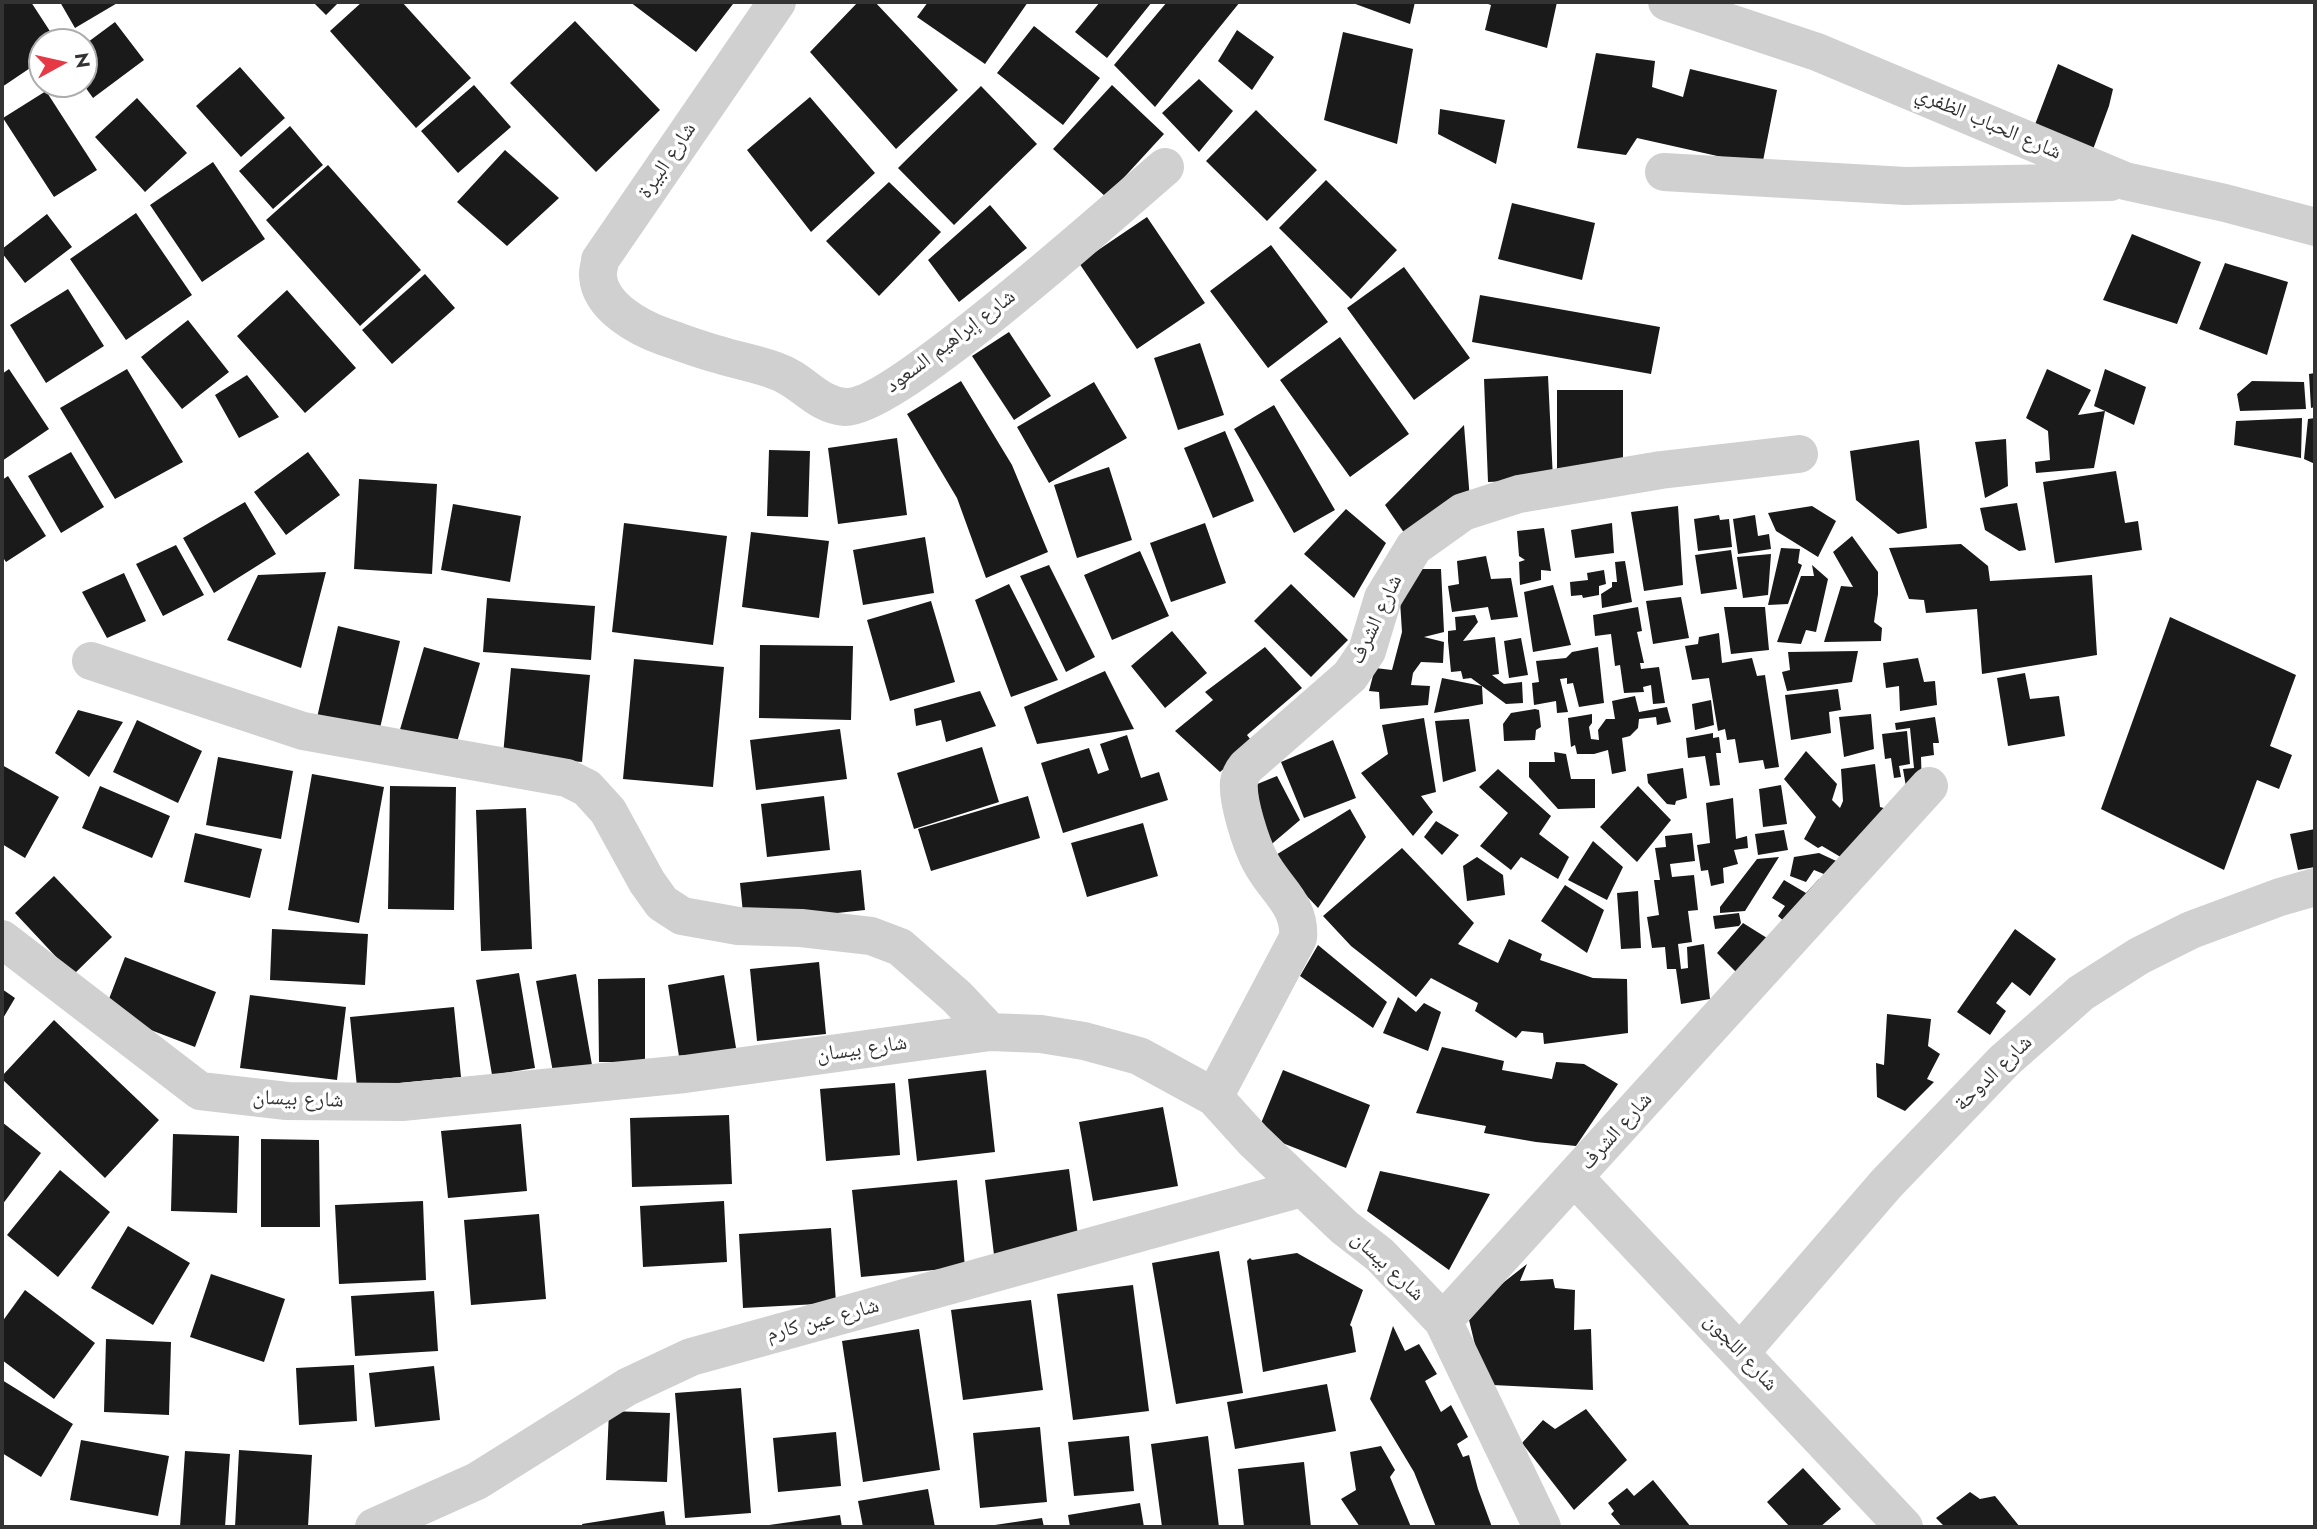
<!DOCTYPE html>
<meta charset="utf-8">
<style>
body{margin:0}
#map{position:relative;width:2317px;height:1529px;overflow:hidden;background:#fff;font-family:Jost,sans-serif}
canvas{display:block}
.frame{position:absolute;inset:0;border:4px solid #333;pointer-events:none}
.north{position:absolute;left:28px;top:28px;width:70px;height:70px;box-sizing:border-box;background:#fff;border:2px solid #adadad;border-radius:50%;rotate:82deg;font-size:19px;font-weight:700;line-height:28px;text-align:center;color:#333}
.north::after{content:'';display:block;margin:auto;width:24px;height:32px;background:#e63946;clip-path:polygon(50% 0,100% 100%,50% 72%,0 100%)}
</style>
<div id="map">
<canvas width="2317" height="1529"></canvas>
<div class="frame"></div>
<div class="north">N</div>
</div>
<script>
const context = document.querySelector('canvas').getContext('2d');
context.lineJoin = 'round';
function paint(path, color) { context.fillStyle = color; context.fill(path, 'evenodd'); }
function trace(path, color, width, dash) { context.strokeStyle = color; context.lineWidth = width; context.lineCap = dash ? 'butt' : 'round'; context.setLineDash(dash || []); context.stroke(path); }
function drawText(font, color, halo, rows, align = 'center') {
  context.font = font + ' Jost,"Noto Naskh Arabic",sans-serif'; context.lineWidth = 7; context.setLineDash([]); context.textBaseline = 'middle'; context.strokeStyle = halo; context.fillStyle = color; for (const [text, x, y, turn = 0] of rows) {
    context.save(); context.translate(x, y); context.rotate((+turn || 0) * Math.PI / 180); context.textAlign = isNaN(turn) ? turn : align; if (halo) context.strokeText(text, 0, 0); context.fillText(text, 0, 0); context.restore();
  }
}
paint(new Path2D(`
 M2,2H31L57,42H42V60L2,87Z
 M60,2H119L75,28Z
 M313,2H339L326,15Z
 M362,2H402L471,78L416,128L330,31Z
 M630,2H729L733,4L696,52Z
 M858,2H875L958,90L896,149L810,52Z
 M928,2H1028L985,64L917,17Z
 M1100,2H1152L1107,58L1075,32Z
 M1167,2H1240L1155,107L1114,65Z
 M1350,2H1415L1410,24Z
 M1482,2H1557L1547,48L1485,30L1491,5Z
 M575,21L660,110L596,172L510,83Z
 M115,22L144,60L93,98L83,84L84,45Z
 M1034,26L1100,78L1063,125L997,73Z
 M1237,30L1274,57L1252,90L1218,61Z
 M1343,32L1413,49L1397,144L1324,120Z
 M1596,53L1655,61L1652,87L1683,97L1690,69L1777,90L1762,166L1637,138L1626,155L1577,148Z
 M2058,64L2113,89L2109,106L2088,163L2031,135Z
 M240,67L285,118L241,157L196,106Z
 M1199,79L1233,111L1199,152L1162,113Z
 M474,85L511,127L458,173L421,131Z
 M1112,85L1164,134L1106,197L1053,149Z
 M981,86L1037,144L954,225L898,168Z
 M46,91L97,170L54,197L3,118Z
 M810,97L875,173L811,232L747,150Z
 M137,98L187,153L145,192L95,137Z
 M1440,109L1505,120L1496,164L1438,134Z
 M1256,110L1317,170L1267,221L1206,161Z
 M290,126L323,165L273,209L239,171Z
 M505,150L559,198L507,246L457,202Z
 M213,162L265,239L202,282L150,205Z
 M328,165L421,270L360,326L266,220Z
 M1326,180L1397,250L1351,299L1279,228Z
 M889,182L941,232L879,296L826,241Z
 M1512,203L1595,223L1582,280L1498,259Z
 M990,205L1027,248L959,302L928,260Z
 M136,213L192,295L126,340L70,259Z
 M47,214L72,247L25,283L2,253V249Z
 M1147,217L1205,303L1137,349L1079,263Z
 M2132,234L2201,262L2177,324L2103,300Z
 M1271,245L1328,322L1268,368L1210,291Z
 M2225,263L2288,282L2267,355L2199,329Z
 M1404,267L1470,358L1414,400L1347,308Z
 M425,274L455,308L392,364L362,330Z
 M68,289L104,346L46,383L10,325Z
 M287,290L356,368L305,413L237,336Z
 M1480,295L1660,327L1651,374L1472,342Z
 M188,320L229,372L182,409L141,357Z
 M1009,332L1051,396L1014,420L972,356Z
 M1340,337L1409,434L1350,477L1280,380Z
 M1200,343L1224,415L1178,430L1154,358Z
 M9,369L49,429L2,461V374Z
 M127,369L183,462L115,499L60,408Z
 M2047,369L2091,390L2078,415L2105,411L2094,406L2105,369L2146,387L2134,425L2105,411L2094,468L2036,473L2035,462L2050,460L2048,431L2026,418Z
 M2315,373V407L2311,408L2309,374Z
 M247,375L279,417L239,438L215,395Z
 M1548,376L1553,479L1488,482L1484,379Z
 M961,381L1012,465L1048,552L986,578L957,498L907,414Z
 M2252,381L2304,382L2306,409L2240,411L2237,394Z
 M1094,382L1127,438L1049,483L1017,427Z
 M1557,390H1623V470L1557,471Z
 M1274,405L1335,510L1294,533L1234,429Z
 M2302,418L2301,458L2234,445L2236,421Z
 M2315,418V464L2304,459L2308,419Z
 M1464,425L1470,500L1407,537L1385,505Z
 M1225,431L1254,501L1213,518L1184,448Z
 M897,438L907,515L838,524L828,448Z
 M2006,439L2008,486L1985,498L1975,442Z
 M1919,440L1927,528L1898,534L1856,500L1850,451Z
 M769,450L810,451L808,517L767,516Z
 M71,452L104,507L61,533L28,476Z
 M308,452L340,495L286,535L254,492Z
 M1109,467L1132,540L1077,558L1054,485Z
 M2116,471L2125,523L2138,521L2142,550L2055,563L2043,482Z
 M8,476L46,536L6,562L2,556V480Z
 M359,479L437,484L432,574L354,569Z
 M245,502L276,554L214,593L183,538Z
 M2017,503L2026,550L2019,551L1985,530L1980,508Z
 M453,504L521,516L510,582L441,570Z
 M1678,506L1683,585L1644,591L1631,512Z
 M1812,506L1836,521L1818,557L1776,531L1768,513Z
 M1346,509L1386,543L1354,598L1304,554Z
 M1719,515L1720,520L1729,519L1732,547L1698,551L1694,519Z
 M1755,515L1758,536L1769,534L1771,549L1738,554L1733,519Z
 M624,523L727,536L713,645L612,632Z
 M1205,523L1226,583L1171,602L1150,543Z
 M1612,523L1614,553L1575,558L1571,530Z
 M1544,528L1551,571L1541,570V580L1520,585L1519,562L1525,560L1519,556L1517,531Z
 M751,532L829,541L819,618L742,607Z
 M1852,536L1878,572V594L1874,622L1882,628L1881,641L1824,642L1841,586L1853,587L1833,552Z
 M925,537L934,593L863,605L853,550Z
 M1961,544L1988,566L1990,581L2092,575L2097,655L1982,674L1977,609L1926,613L1924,600L1909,599L1889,548Z
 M176,545L204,595L163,616L136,564Z
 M1781,548L1800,549L1798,563L1802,565L1788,604L1768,605Z
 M1731,550L1737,589L1701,594L1695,555Z
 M1140,551L1169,616L1112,640L1084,575Z
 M1771,554L1768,595L1743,598L1737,557Z
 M1486,556L1491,579L1511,578L1518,617L1491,620L1488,607L1452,612L1448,586L1459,584L1457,561Z
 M1625,561L1632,602L1602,608L1601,594L1612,587V582H1617L1615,562Z
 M1049,565L1095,657L1066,672L1020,576Z
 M1812,565L1828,579L1816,632L1806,630L1801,644L1777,642L1801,576H1814Z
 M1418,569H1441L1444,632L1424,637L1444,642L1443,663L1421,662L1413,673L1411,685L1430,686L1428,705L1380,709L1379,692L1369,691L1375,668L1392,670L1402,632L1400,601Z
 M1604,570L1606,584L1599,586V595L1583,598L1582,595L1571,596L1570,582L1588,580L1587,573Z
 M326,572L301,668L227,640L258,575Z
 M124,573L146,621L107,638L82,592Z
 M1009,584L1058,680L1011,697L975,600Z
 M1291,584L1348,640L1311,677L1254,621Z
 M1553,585L1571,645L1533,652L1524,592Z
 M1681,597L1689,638L1653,644L1646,601Z
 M487,598L595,606L591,660L483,652Z
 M931,601L955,682L890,701L867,620Z
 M1638,607L1642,631L1637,632L1644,663H1640L1641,669L1659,667L1665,703L1653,704L1651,685L1643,687L1644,692L1624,693L1620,665L1615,666L1611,634L1595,636L1593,615Z
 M1724,607H1765L1769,650L1731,654Z
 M1475,615L1478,622L1463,641L1495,637L1499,674L1492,675L1504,684L1522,682L1523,703L1506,704L1482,686L1483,704L1434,713L1442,678L1482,686L1471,678L1463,679L1461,671L1451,672L1448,641V631L1456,630L1455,617Z
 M2170,617L2296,675L2270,746L2292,755L2279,789L2257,780L2224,870L2101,809Z
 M338,626L400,641L378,737L316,722Z
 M1172,631L1207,673L1165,708L1131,666Z
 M1719,633L1722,663L1752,658L1757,676L1765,675L1779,767L1765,769L1763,760L1739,763L1735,739L1727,740L1725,729L1718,731L1709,678L1692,680L1685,646L1698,644L1699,637Z
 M1521,638L1528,675L1509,678L1504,641Z
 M760,645L853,646L851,720L759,718Z
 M424,647L480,663L455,749L399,733Z
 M1265,647L1302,688L1247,735L1254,744L1220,772L1175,731L1213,700L1205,692Z
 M1598,647L1604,703L1579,707L1573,683L1567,684V678L1560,679L1568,712L1557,713L1556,701L1534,705L1532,683L1539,682L1536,661L1566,658L1572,652Z
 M1858,651L1852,682L1787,691L1782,672L1790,670L1788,652Z
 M1918,658L1924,682L1935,681L1937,705L1900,711L1899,686L1886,688L1883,663Z
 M634,659L724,667L713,787L623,779Z
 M511,668L590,675L582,762L503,755Z
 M1105,671L1134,729L1037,744L1024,707Z
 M2025,673L2030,699L2059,696L2065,736L2008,746L1997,678Z
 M1838,689L1841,710L1829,712L1831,733L1791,740L1785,695Z
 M980,691L996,726L946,742L941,720L916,726L914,709Z
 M1635,696L1639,712L1667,707L1671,722L1657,725L1656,717L1639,719L1638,728L1630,736L1622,738L1626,771L1612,774L1608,750L1594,754H1577L1575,745L1571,747L1568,718L1592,714V723L1589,727L1591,739L1599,740L1598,730L1606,719H1615L1612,701Z
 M1711,700L1714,725L1695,730L1692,704Z
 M1535,709L1539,710L1541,727L1536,730L1535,740L1504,741L1503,724L1511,713Z
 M78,710L123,722L89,777L55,753Z
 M1871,714L1874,749L1844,757L1839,717Z
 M1935,717L1939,743H1933L1934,755L1921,757L1922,789L1907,793L1903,769L1914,768L1910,728L1896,730L1895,723Z
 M1424,718L1436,792L1421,796L1433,812L1413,836L1361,773L1388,754L1382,725Z
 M1469,719L1476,771L1443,782L1435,721Z
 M137,720L202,751L178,803L113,772Z
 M840,729L847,779L756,790L750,740Z
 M1907,731L1910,764L1899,766L1901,777L1894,778L1891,758L1885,759L1882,734Z
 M1713,733V738L1719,737L1721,753H1716L1720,785L1710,786L1705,756L1688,758L1686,738Z
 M1127,735L1141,778L1159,772L1168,800L1063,833L1041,763L1089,748L1098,774L1109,770L1100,744Z
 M1333,740L1356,798L1304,818L1281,762Z
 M982,747L999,802L914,829L897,773Z
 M1806,751L1837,784L1832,800L1840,808L1843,801L1841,769L1875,764L1880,807L1891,810L1849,862L1822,846L1818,848L1804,839L1816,817L1784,779Z
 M1554,752L1566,754L1571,779H1595V808L1558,809L1529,777V762H1555Z
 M218,757L293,771L281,839L206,825Z
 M2,765L59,797L25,858L2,844Z
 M1683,768L1687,798L1676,801L1675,805L1667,804L1648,783L1647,774Z
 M1498,769L1551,816L1539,834L1569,857L1558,879L1521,857L1511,870L1480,846L1508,813L1479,787Z
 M312,774L384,787L359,923L288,910Z
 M1277,776L1300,820L1267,848L1250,787Z
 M1781,785L1787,824L1763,827L1759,789Z
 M100,786L170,816L152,858L82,828Z
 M390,786L456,787L454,910L388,909Z
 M1638,786L1671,820L1637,862L1600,827Z
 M824,796L830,850L767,857L761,804Z
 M1028,796L1040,838L931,871L918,829Z
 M1733,798L1736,839L1747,836L1748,848L1734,850L1738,864L1723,868L1724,883L1711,886L1708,870L1701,871L1697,845L1710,843L1706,803Z
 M526,808L532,949L481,951L476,810Z
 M1350,809L1366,837L1318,908L1271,858Z
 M1436,821L1459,835L1442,855L1424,837Z
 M1143,823L1158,876L1087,897L1071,843Z
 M2315,829V867L2298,870L2290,834Z
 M1784,830L1788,850L1758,855L1755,834Z
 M195,833L262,849L250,898L184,882Z
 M1692,833L1695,861L1670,864L1672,877L1694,875L1698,910L1688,911L1692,942L1678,944L1681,969L1688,968L1687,947L1704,944L1710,999L1681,1004L1676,969H1667L1665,947L1652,948L1647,917L1659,915L1654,880H1660L1655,848L1666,847L1665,836Z
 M1593,841L1623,867L1607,900L1568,880Z
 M1402,848L1474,923L1458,944L1498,963L1509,939L1542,954L1540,960L1593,978L1627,979L1628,1033L1544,1044L1543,1033L1522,1031L1516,1038L1475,1011L1478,1003L1431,978L1416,997L1351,946L1323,916Z
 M1819,853L1847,866L1836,879L1814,870L1806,882L1790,876L1794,857Z
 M1477,857L1503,875L1505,895L1467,901L1463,866Z
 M1779,857L1745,911L1720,913V907L1757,859Z
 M861,870L865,910L744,923L740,883Z
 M54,876L112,937L73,975L15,913Z
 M1819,879L1832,884L1792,928L1778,916L1785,906L1772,898L1784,880L1806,893Z
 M1565,885L1604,910L1587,953L1541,921Z
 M1638,891L1641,948L1621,949L1617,893Z
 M1739,913L1741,923L1739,926L1715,929L1713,916Z
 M1743,923L1775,943L1743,979L1717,953Z
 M272,929L368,934L365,985L270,980Z
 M2015,929L2056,959L2030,996L2012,982L1996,1003L2006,1011L1990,1035L1957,1012Z
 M1318,945L1387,1002L1373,1028L1300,976Z
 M125,957L216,992L195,1047L104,1012Z
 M819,962L826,1034L757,1041L750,969Z
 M519,973L535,1068L492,1075L476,980Z
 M576,974L592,1065L553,1072L536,981Z
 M724,975L737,1054L680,1063L668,985Z
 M645,978V1062H599L598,979Z
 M2,989L15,998L2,1020Z
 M250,995L346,1007L337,1080L240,1068Z
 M1398,997L1416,1012L1424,1003L1441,1012L1428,1051L1383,1033Z
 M454,1007L461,1077L357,1087L350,1017Z
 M1887,1014L1931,1019L1928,1046L1940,1054L1927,1079L1934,1082L1905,1111L1877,1097L1876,1063L1884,1065Z
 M54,1020L159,1120L105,1178L2,1079V1076Z
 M1442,1047L1504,1061L1502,1070L1552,1079L1556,1062L1584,1064L1618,1084L1576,1146L1536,1142L1484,1133L1486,1126L1416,1113Z
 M986,1070L995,1152L917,1161L908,1079Z
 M1283,1070L1370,1105L1346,1168L1257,1133Z
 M895,1083L900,1155L826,1161L820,1089Z
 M1163,1107L1178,1186L1093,1201L1079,1122Z
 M729,1115L732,1184L632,1187L630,1118Z
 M2,1122L41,1153L2,1205Z
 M521,1124L527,1191L448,1198L441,1131Z
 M173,1134L239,1136L237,1213L171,1211Z
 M261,1139L319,1140L320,1227H261Z
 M1069,1169L1079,1243L994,1255L985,1180Z
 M60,1170L110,1212L58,1277L7,1235Z
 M1380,1171L1490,1194L1449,1270L1367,1211Z
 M957,1180L965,1267L861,1277L852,1190Z
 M423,1201L426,1280L339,1284L335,1205Z
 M724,1201L727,1262L643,1267L640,1206Z
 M539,1214L546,1299L471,1305L464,1220Z
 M128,1226L190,1263L153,1325L91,1288Z
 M831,1228L836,1303L743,1308L739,1234Z
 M1219,1251L1243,1393L1176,1404L1152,1263Z
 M1297,1253L1363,1290L1350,1325L1352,1327L1356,1352L1263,1372L1247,1261L1250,1258L1252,1260Z
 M1527,1264L1520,1281L1553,1279L1555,1288L1575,1290L1574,1330L1591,1329L1593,1390L1493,1385L1476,1349L1469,1320L1490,1293Z
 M211,1274L285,1299L264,1362L190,1337Z
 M1133,1285L1149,1411L1073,1420L1057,1294Z
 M25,1290L95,1343L54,1399L2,1360V1322Z
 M434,1291L438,1351L355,1356L351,1296Z
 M1031,1300L1043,1390L963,1400L951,1310Z
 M1393,1326L1405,1351L1419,1344L1437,1374L1425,1381L1441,1412L1451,1405L1468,1437L1457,1444L1463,1457L1469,1455L1478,1489L1492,1527H1436L1414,1472L1370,1399Z
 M919,1329L940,1470L863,1482L842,1341Z
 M106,1339L171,1342L169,1415L104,1412Z
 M354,1365L357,1421L299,1425L296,1368Z
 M434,1366L440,1420L375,1427L369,1373Z
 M2,1380L73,1424L41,1477L2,1453Z
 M1327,1384L1336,1431L1235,1449L1227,1402Z
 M741,1388L751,1513L685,1518L675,1393Z
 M1586,1409L1627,1460L1574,1510L1522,1443L1543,1420L1555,1429Z
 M609,1411L670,1413L667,1482L606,1480Z
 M1040,1427L1047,1502L980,1508L973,1433Z
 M836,1432L841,1486L778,1492L773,1438Z
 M1129,1436L1134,1491L1074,1496L1068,1442Z
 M1208,1436L1219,1527H1162L1151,1444Z
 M81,1440L169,1456L158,1516L70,1500Z
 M1381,1446L1395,1470L1390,1477L1411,1527H1360L1341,1499L1356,1490L1350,1452Z
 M239,1450L312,1455L308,1527H235Z
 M185,1451L230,1454L225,1527H180Z
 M1304,1462L1311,1527H1244L1238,1469Z
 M1803,1468L1841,1509L1820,1527H1790L1767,1502Z
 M1653,1480L1691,1527H1622L1611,1514L1614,1511L1608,1503L1627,1488L1634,1496Z
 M928,1489L935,1527H863L858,1501Z
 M1970,1492L1980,1499L1995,1496L2020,1527H1945L1936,1518Z
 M1140,1503L1144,1527H1070L1068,1515Z
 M664,1511L666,1527H583L582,1524Z
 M840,1515L842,1527H763L762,1526Z
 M1042,1518L1044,1527H988V1526Z`), '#1a1a1a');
trace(new Path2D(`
 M777,2L600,260C600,265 597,271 598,276C600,307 639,328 665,337C683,343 701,350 720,355C739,361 758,364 776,371C803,380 816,405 845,407C893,410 1117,208 1165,167
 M1667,2L1817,52L2125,181L2225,203L2315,227
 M1664,172L1905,186L2110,182
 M91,661L303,731L567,778L587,788L608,811L647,882L662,903L682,916L738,926L801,928L871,936L900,947L957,997L990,1032
 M2,939L200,1091L287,1101L402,1102L685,1074L990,1032L1041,1034L1084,1041L1139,1056L1214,1097L1253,1140L1344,1227L1380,1255L1443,1321L1542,1527
 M1214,1097L1298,938C1301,904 1274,889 1260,861C1251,844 1237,801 1239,782C1240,776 1242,772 1246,767L1350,676L1367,651L1383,598L1414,547L1463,512L1519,494L1661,470L1799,454
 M1575,1178L1904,1527
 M1443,1321L1929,786
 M1740,1353L1886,1184L2004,1061L2081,993L2139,956L2191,930L2280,897L2315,887
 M374,1527L477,1481L627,1387L691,1357L1302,1188`), '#d0d0d0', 38);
drawText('21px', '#333', '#fff', [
 ["شارع الحباب الظفري",1988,124,23],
 ["شارع البيرة",668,161,-56],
 ["شارع إبراهيم السعود",951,342,-37],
 ["شارع الشرف",1377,620,-65],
 ["شارع بيسان",862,1050,-8],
 ["شارع الدوحة",1994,1074,-44],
 ["شارع بيسان",298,1100,2],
 ["شارع الشرف",1617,1132,-48],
 ["شارع بيسان",1387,1267,43],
 ["شارع عين كارم",823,1321,-15],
 ["شارع اللجون",1740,1353,47]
]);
</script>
